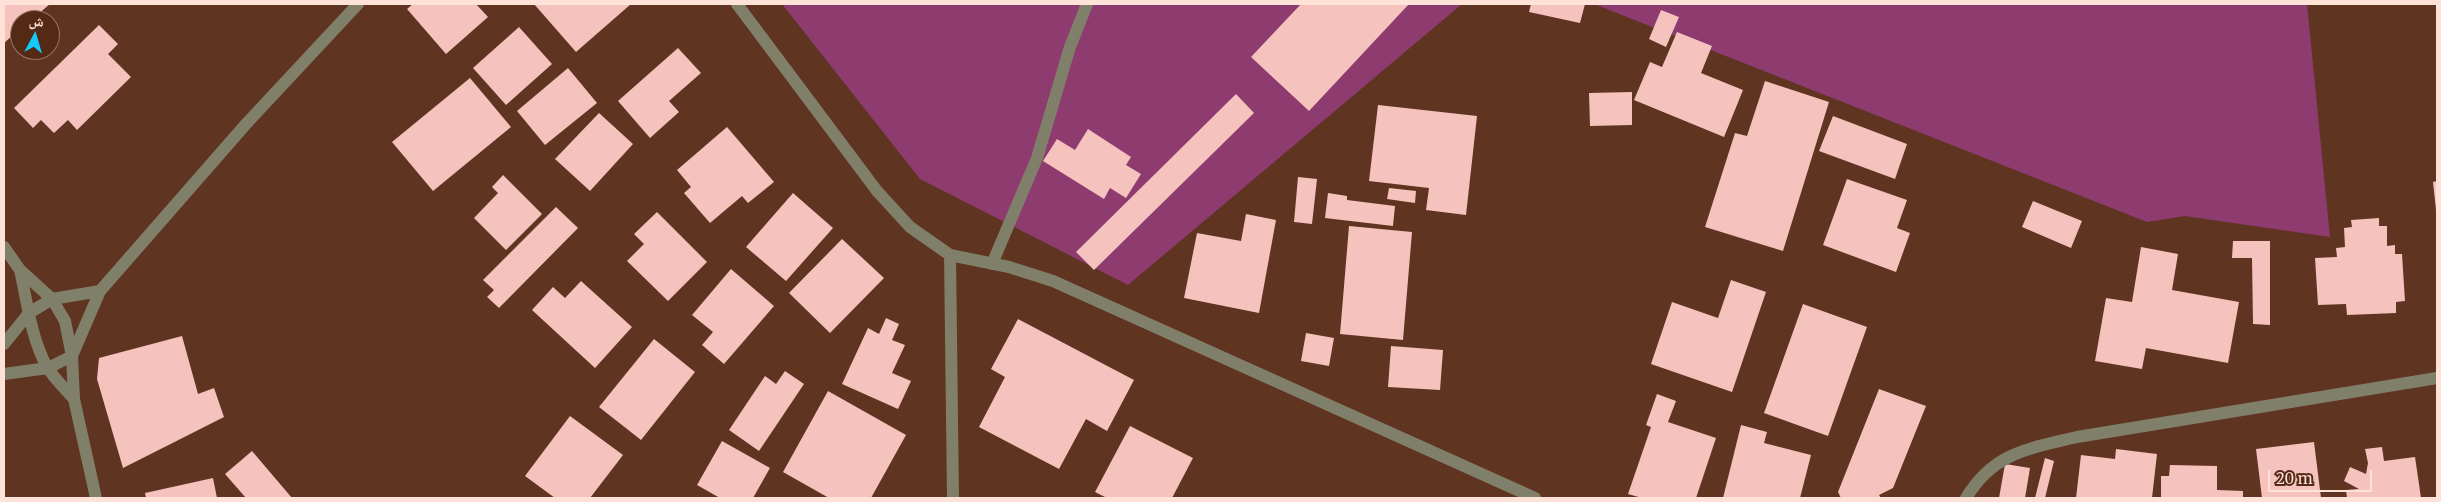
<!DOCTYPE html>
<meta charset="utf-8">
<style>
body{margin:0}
#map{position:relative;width:2441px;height:502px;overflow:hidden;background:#5f3421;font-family:Merriweather,"Noto Naskh Arabic",serif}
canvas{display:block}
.frame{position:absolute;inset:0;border:5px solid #fee2d7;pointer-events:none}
.north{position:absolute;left:10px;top:10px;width:50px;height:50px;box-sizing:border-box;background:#542a17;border:1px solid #987464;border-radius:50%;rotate:6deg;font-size:14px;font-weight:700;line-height:20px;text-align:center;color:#fee2d7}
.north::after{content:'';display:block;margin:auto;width:18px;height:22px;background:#14cafb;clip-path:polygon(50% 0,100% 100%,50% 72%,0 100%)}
.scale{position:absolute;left:2268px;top:470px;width:104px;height:22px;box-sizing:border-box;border:2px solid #fee2d7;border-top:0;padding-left:6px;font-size:15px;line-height:18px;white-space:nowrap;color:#fee2d7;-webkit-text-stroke:4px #542a17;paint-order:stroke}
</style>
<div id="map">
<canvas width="2441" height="502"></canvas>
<div class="frame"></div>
<div class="north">ش</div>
<div class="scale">20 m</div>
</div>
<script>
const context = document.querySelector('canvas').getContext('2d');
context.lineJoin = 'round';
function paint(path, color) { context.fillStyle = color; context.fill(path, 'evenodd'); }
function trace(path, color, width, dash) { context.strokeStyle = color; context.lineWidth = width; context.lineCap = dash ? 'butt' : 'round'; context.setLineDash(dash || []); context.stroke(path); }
paint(new Path2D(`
 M782,4H1462L1128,285L920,179Z
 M1594,4H2307L2330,237L2185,216L2147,222Z`), '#8e3b70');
paint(new Path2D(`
 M4,4H50L31,20H20V29L4,43Z
 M413,4H476L488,17L446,54L407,9Z
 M534,4H631L576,52Z
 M1301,4H1409L1309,111L1251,57Z
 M1531,4H1585L1580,23L1529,12Z
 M1661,10L1679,17L1666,47L1649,39Z
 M99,25L118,44L108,54L131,77L77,130L68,120L54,133L41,120L33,128L14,108Z
 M519,27L552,64L506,105L473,68Z
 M1677,32L1712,46L1701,73L1743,90L1724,137L1634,100L1650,62L1662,67Z
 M678,48L701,73L669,101L679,112L650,138L618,101Z
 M568,68L597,103L545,145L517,111Z
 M470,78L511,127L433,191L392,142Z
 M1765,81L1829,102L1783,251L1705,227L1735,133L1747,136Z
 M1632,92V125L1590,126L1589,93Z
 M1236,94L1254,113L1094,270L1076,252Z
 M1378,105L1477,116L1466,215L1426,210L1429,188L1369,181Z
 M599,113L633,144L590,191L555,159Z
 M1833,116L1907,144L1895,179L1819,151Z
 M727,127L774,182L748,203L742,196L710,223L684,193L691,187L677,170Z
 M1088,129L1131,157L1126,165L1141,174L1126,198L1110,188L1104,199L1043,161L1057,139L1075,150Z
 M503,175L542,214L506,250L474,218L498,193L492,187Z
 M1298,177L1317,179L1312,224L1294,222Z
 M1847,179L1907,200L1897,228L1910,233L1896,272L1823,245Z
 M2437,181V210H2436L2433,182Z
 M1389,188L1416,191L1415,203L1387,199Z
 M793,193L833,228L786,281L746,247Z
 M1328,193L1347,196V200L1395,206L1393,226L1325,218Z
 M2033,201L2082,221L2071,248L2022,227Z
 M556,207L578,228L499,308L487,297L494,290L483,280Z
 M657,212L707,262L668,301L627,261L644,244L634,234Z
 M1246,214L1276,220L1259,313L1184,298L1197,233L1241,241Z
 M2379,218V226H2387V246L2395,245V254H2402L2405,301L2396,302V313L2347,315L2346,304L2318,305L2315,258L2337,257L2336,248L2345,247L2344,228L2352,227L2351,220Z
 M1349,226L1412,232L1403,340L1340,334Z
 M842,239L884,278L830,333L789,293Z
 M2233,241H2270V325L2253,324L2252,258H2232Z
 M2141,247L2178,254L2172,290L2239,302L2228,363L2146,348L2142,369L2095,361L2106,298L2132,302Z
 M731,269L774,306L724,364L702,345L713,332L692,315Z
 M1731,280L1766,292L1732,392L1651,364L1672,302L1718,318Z
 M581,281L632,327L595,368L532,310L553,287L565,298Z
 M1803,304L1867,327L1828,436L1764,413Z
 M886,318L899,324L892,340L905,345L892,373L911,381L898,409L842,384L868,328L879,334Z
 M1018,319L1134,380L1107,431L1086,419L1059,469L979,427L1005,377L991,369Z
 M1306,333L1334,338L1329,366L1301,361Z
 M182,336L198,394L214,388L224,417L123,468L97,379L99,358Z
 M654,339L695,372L641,440L599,407Z
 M1391,346L1443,350L1440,390L1388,387Z
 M785,371L804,384L759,451L729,430L765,376L776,384Z
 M1879,389L1926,406L1893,488L1879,495L1881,498H1841L1838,492Z
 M828,391L906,435L871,498H829L783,472Z
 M1657,394L1676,401L1668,422L1716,438L1696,498H1642L1628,494L1651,427L1646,425Z
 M570,416L623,455L590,498H555L525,476Z
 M1741,425L1767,432L1764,443L1811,455L1800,498H1723Z
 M1130,426L1193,458L1172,498H1107L1095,492Z
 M722,441L770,468L753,498H720L697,485Z
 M2314,442L2321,498H2262L2256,449Z
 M2382,447L2384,461L2415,457L2421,498H2347L2346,490L2359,489L2344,481L2350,467L2366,474L2368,463L2365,449Z
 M2116,449L2157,454L2152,498H2076L2081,455L2115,459Z
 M252,451L292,498H246L225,474Z
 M2045,458L2054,461L2045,498H2035Z
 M2005,464L2030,468L2025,498H1999Z
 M2170,465L2217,466V490L2243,491V498H2161V476H2169Z
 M213,478L217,498H146L145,493Z`), '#f5c2bd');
trace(new Path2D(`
 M737,4L877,191L910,227L950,255L1009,267L1053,281L1535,498
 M4,247L20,270L52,299L65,321L72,356L74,399L96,498
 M950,255L953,498
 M992,264L1037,158L1070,47L1087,4
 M20,270C27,301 31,338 47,367C54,378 65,389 74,399
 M4,344L29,313L52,299L100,291
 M4,374L48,368L72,356L100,291L246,124L358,4
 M1966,498C1994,452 2028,449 2077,437L2437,378`), '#807f69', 12);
</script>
